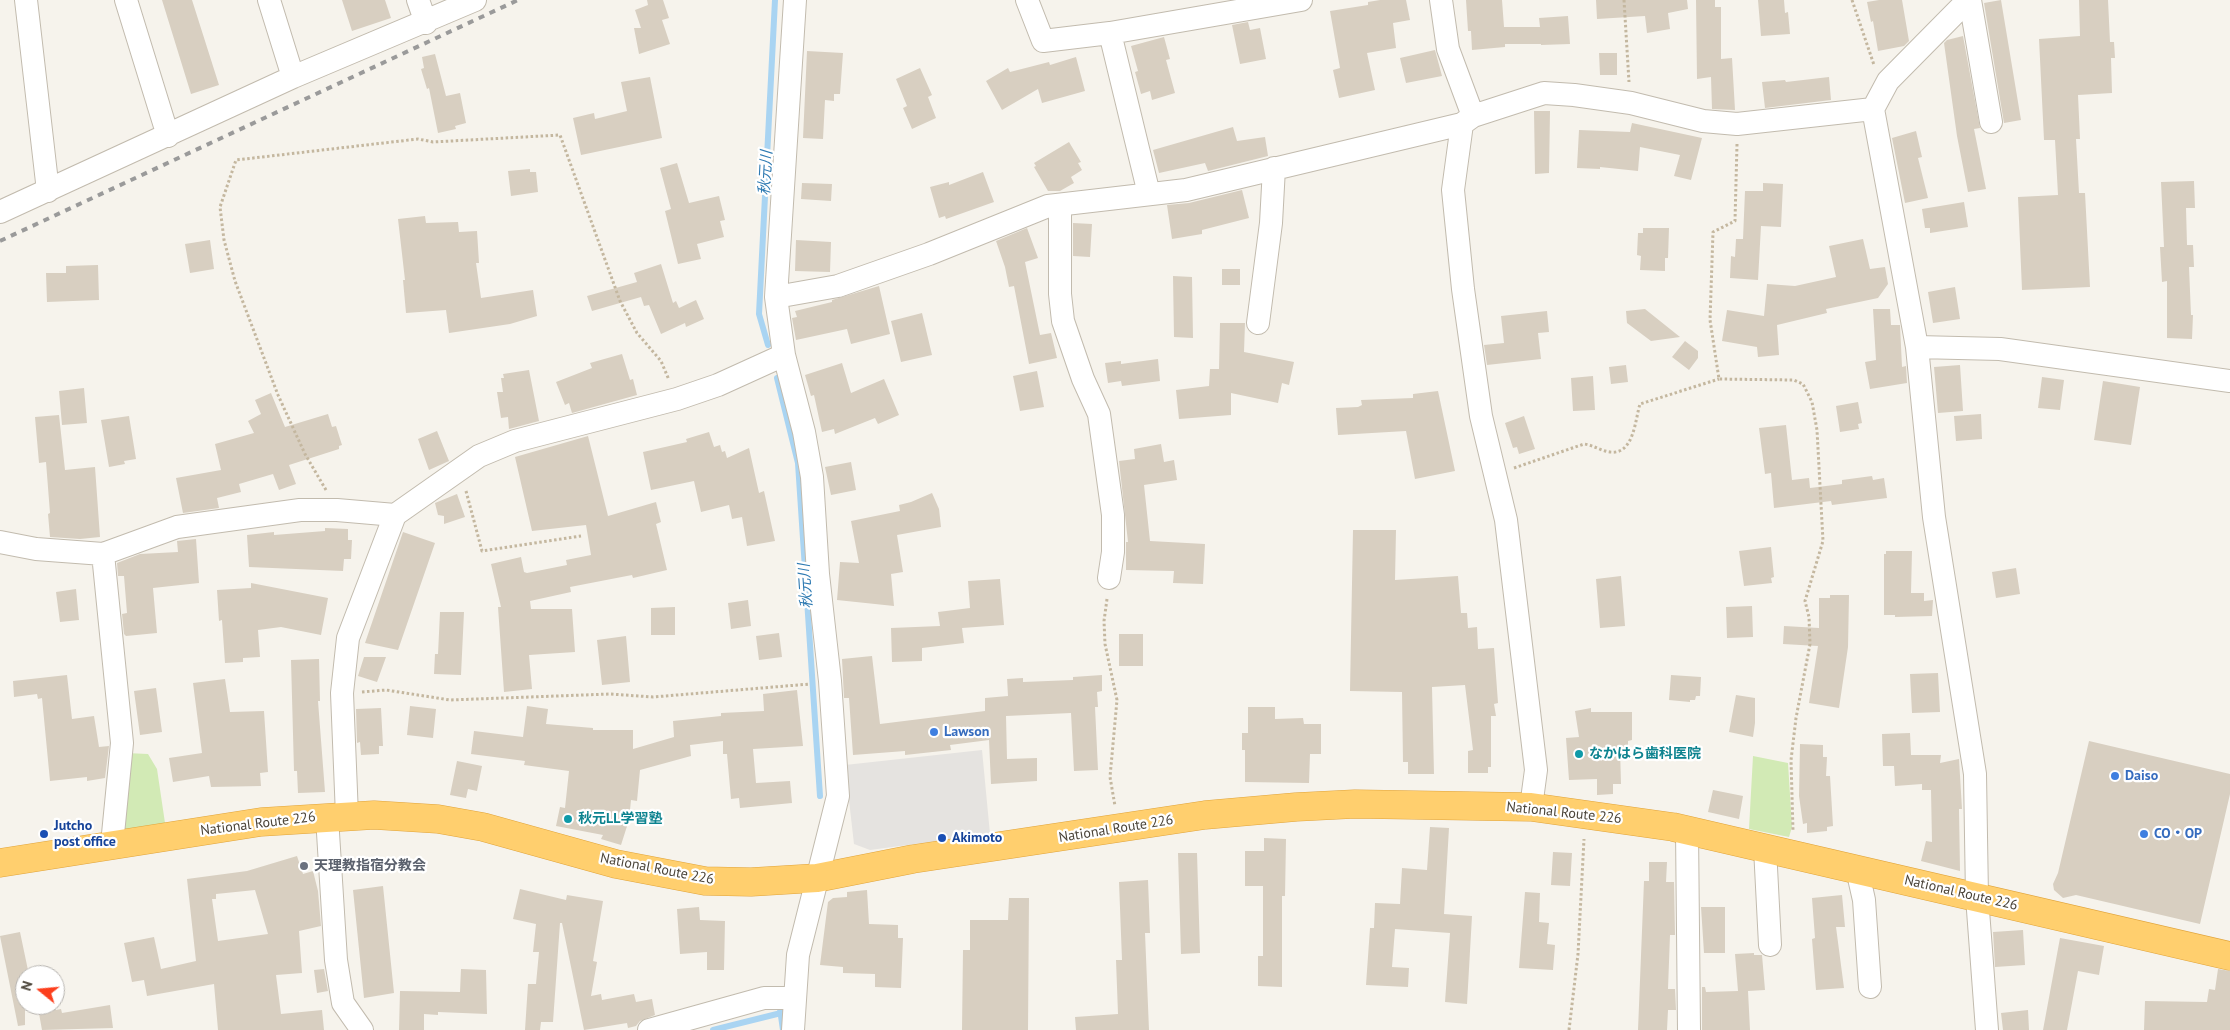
<!DOCTYPE html>
<meta charset="utf-8">
<style>
body{margin:0}
#map{position:relative;width:2230px;height:1030px;overflow:hidden;background:#f6f3ec;font-family:"PT Sans",sans-serif}
canvas{display:block}
.north{position:absolute;left:15px;top:965px;width:50px;height:50px;box-sizing:border-box;background:#fff;border:1px solid #b7b4b0;border-radius:50%;rotate:287deg;font-size:14px;font-weight:700;line-height:20px;text-align:center;color:#4b4439}
.north::after{content:'';display:block;margin:auto;width:18px;height:22px;background:#fc3f1d;clip-path:polygon(50% 0,100% 100%,50% 72%,0 100%)}
</style>
<div id="map">
<canvas width="2230" height="1030"></canvas>
<div class="north">N</div>
</div>
<script>
const context = document.querySelector('canvas').getContext('2d');
context.lineJoin = 'round';
function paint(path, color) { context.fillStyle = color; context.fill(path, 'evenodd'); }
function trace(path, color, width, dash) { context.strokeStyle = color; context.lineWidth = width; context.lineCap = dash ? 'butt' : 'round'; context.setLineDash(dash || []); context.stroke(path); }
function drawText(font, color, halo, rows, align = 'center') {
  context.font = font + ' "PT Sans","Noto Sans JP",sans-serif'; context.lineWidth = 4.5; context.setLineDash([]); context.textBaseline = 'middle'; context.strokeStyle = halo; context.fillStyle = color; for (const [text, x, y, turn = 0] of rows) {
    context.save(); context.translate(x, y); context.rotate((+turn || 0) * Math.PI / 180); context.textAlign = isNaN(turn) ? turn : align; if (halo) context.strokeText(text, 0, 0); context.fillText(text, 0, 0); context.restore();
  }
}
paint(new Path2D(`
 M126,753L148,754L157,769L165,823L120,832Z
 M1753,756L1788,763L1792,827L1789,837L1749,829Z`), '#d2eab5');
paint(new Path2D(`
 M982,750L990,834L870,850L854,844L845,765Z`), '#e5e3e0');
trace(new Path2D(`
 M768,345L759,314L775,0
 M777,378L798,463L820,796
 M780,1009L783,1030
 M713,1030L781,1013`), '#a9d4f2', 6);
paint(new Path2D(`
 M162,0H192L219,85L191,94Z
 M342,0H385L391,18L352,31Z
 M647,0H663L669,18L662,20L670,44L639,54L634,28H641L635,10L648,5Z
 M1380,0H1406L1410,20L1393,23L1396,48L1367,53L1375,90L1339,98L1333,70L1340,68L1330,11L1368,5V2Z
 M1466,0H1502L1504,27H1540L1539,18L1568,16L1570,44L1541,45V44H1505V47L1472,50L1471,31H1468Z
 M1596,0H1687L1688,9L1668,13L1670,29L1647,33L1645,16L1597,19Z
 M1696,0H1715V7H1721V59L1732,58L1735,110L1712,109L1711,77L1697,79Z
 M1758,0H1784L1785,13L1788,12L1790,34L1761,36Z
 M1879,0H1902L1909,41L1904,46L1878,51L1873,21L1871,22L1867,2Z
 M2001,0L2021,120L2004,123L1984,3Z
 M2079,0H2108L2110,42H2114L2115,58H2111L2112,93L2078,95L2080,139H2076L2079,193H2085L2090,287L2022,290L2018,197L2058,195L2055,140H2044L2039,39L2080,36Z
 M1248,22L1250,30L1260,28L1266,59L1240,64L1232,25Z
 M1963,36L1980,128L1974,129L1986,189L1968,192L1957,136L1944,43L1947,40Z
 M1164,37L1170,59L1166,60L1175,93L1152,100L1150,91L1141,94L1135,72L1138,71L1131,46Z
 M1435,50L1442,76L1406,83L1400,58Z
 M807,51L843,53L840,94H834V101L825,100L823,139L803,138Z
 M1599,53H1617V75H1600Z
 M435,54L446,96L460,93L466,123L455,126L456,129L438,133L429,88L427,89L421,69L424,68L422,57Z
 M1076,57L1085,91L1042,103L1038,89L1002,110L986,81L1008,68L1010,72L1049,62L1050,65Z
 M920,68L932,95L928,97L936,118L912,129L903,108L907,106L896,79Z
 M650,77L662,138L581,155L573,118L594,113L595,119L627,111L621,82Z
 M1829,77L1831,100L1765,108L1762,82L1785,80L1786,82Z
 M1534,111H1550L1549,173L1535,174Z
 M1632,123L1702,138L1691,180L1674,176L1680,155L1640,147L1638,171L1600,167V169L1577,168L1579,130L1630,132Z
 M1233,127L1237,141L1265,137L1268,156L1208,171L1205,163L1159,173L1153,150Z
 M1916,131L1922,157L1918,158L1928,198L1905,203L1892,138Z
 M1069,142L1081,162L1078,163L1082,170L1071,177L1074,183L1060,191H1048L1034,167L1036,166L1034,163Z
 M677,163L689,203L719,196L725,220L720,221L724,237L697,244L701,259L678,264L665,211L671,209L660,168Z
 M530,169V172H536L538,192L511,196L508,171Z
 M983,172L994,202L946,219L945,216L939,218L930,187L949,182V185Z
 M2194,181L2195,208H2186L2187,245H2193L2194,267H2189L2191,315H2193L2192,339L2167,338V281L2162,282L2160,247H2164L2161,182Z
 M802,183L832,184L831,201L801,199Z
 M1763,183L1783,184L1781,227L1761,226L1758,280L1730,278L1731,256L1735,257L1736,239H1743L1745,191H1763Z
 M1242,190L1249,218L1202,230V234L1172,239L1167,205L1189,203Z
 M1964,202L1968,227L1930,233V228H1925L1922,209Z
 M425,216L426,223L458,222L459,232L477,231L479,263H476L481,298L533,290L537,316L510,324L449,333L446,310L406,313L403,280H405L398,219Z
 M1073,223L1092,224L1090,257L1073,256Z
 M1027,228L1038,258L1025,262L1040,335L1051,333L1057,358L1029,364L1014,286L1009,287L1005,267L996,241Z
 M1643,228H1669L1668,258H1665V271L1640,270L1641,256L1637,255L1638,233H1643Z
 M1863,239L1870,269L1885,267L1888,284L1878,298L1826,309L1827,313L1777,325L1779,355L1758,357L1757,347L1722,341L1727,310L1764,316L1767,284L1795,286L1836,277L1829,246Z
 M210,240L214,269L190,273L185,244Z
 M796,240L831,242L830,272L795,271Z
 M661,264L673,303L676,301L679,308L696,300L704,319L686,327L685,323L661,334L649,305L644,306L641,297L592,311L587,296L637,282L634,273Z
 M98,265L99,300L47,302L46,273H66V266Z
 M1222,269H1240V285H1222Z
 M1173,276L1192,277L1193,338L1174,337Z
 M879,286L890,334L851,344L847,329L796,340L792,318L797,317L795,311L832,302V300Z
 M1955,287L1960,319L1933,323L1928,292Z
 M1645,309L1680,337L1651,341L1627,323L1626,311Z
 M1873,309H1890L1891,325H1900L1902,367L1906,366L1907,383L1870,389L1865,362L1876,360Z
 M1547,311L1549,332L1538,333L1541,359L1487,365L1484,345L1504,343L1501,316Z
 M922,313L932,355L901,362L891,321Z
 M1220,323H1245L1244,352L1294,362L1289,385L1282,383L1278,403L1231,393V415L1179,419L1176,390L1209,386L1210,369H1219Z
 M1685,341L1698,351V358L1689,370L1672,357Z
 M622,354L630,380L633,379L637,395L572,413L569,403L565,405L556,382L592,368L590,363Z
 M1158,359L1160,381L1122,386L1121,381L1108,383L1105,363L1121,361V364Z
 M842,363L851,393L884,379L899,415L878,424L875,418L835,434L834,429L822,432L814,395L811,396L805,375Z
 M1626,365L1628,382L1611,384L1609,367Z
 M1960,365L1963,411L1938,413L1934,367Z
 M529,370L539,421L509,429L508,417L501,418L497,392H503L501,378H504L503,374Z
 M1037,371L1044,407L1020,411L1013,376Z
 M1593,376L1595,410L1573,411L1571,378Z
 M2042,377L2064,380L2060,410L2038,408Z
 M2103,381L2140,387L2131,445L2094,440Z
 M84,388L87,423L62,425L59,391Z
 M1438,391L1455,471L1415,479L1406,431L1338,435L1336,408L1358,407L1362,405L1361,400L1413,398V394Z
 M271,393L285,427L328,414L332,427L336,426L342,445L339,446V449L289,465L296,484L279,490L273,474L239,484L241,492L217,498L219,508L183,513L176,478L221,470L215,444L254,433L248,421L261,414L255,400Z
 M1858,402L1862,423L1858,424L1859,429L1840,432L1836,406Z
 M1981,414L1982,439L1956,441L1954,416Z
 M59,415L65,470L95,467L100,537L80,539L50,537L48,514L50,513L46,462L39,463L35,417Z
 M129,416L136,459L124,461L125,464L109,467L101,420Z
 M1524,416L1535,449L1519,454L1517,447L1513,448L1505,423Z
 M1786,425L1792,480L1809,478L1810,488L1842,484V480L1872,476L1873,480L1884,478L1887,498L1832,505L1831,501L1774,508L1771,473L1765,474L1759,428Z
 M437,431L449,461L429,470L418,439Z
 M709,432L714,447L720,445L722,452L725,451L727,458L749,448L759,493L764,491L775,541L747,546L742,517L732,519L729,505L701,512L694,481L651,490L643,452L687,442L686,439Z
 M588,436L608,516L656,502L661,522L656,524L667,570L633,578L632,575L570,587L571,592L530,601L531,609H572L575,652L529,655L532,689L504,692L498,607H501L491,564L521,557L524,572L527,573L567,565L566,560L591,555L586,525L532,531L515,457Z
 M1161,444L1164,462L1174,460L1177,480L1144,485L1150,541L1205,544L1203,584L1173,583L1174,571L1126,570V542H1128L1119,461L1135,459L1134,449Z
 M851,462L856,490L831,495L825,467Z
 M932,493L939,509L941,527L897,535L903,572L891,574L894,606L837,600L840,562L859,563L851,521L900,511L899,505L911,502Z
 M457,494L465,517L444,524V516L438,515L435,503Z
 M325,528L348,529V540H352L351,559H344L343,571L249,567L247,535L274,532V535L325,531Z
 M1353,530H1396L1395,580L1458,576L1461,613H1467L1468,628L1477,627L1478,649L1494,648L1498,703L1494,704L1496,716H1491V767H1488V773H1468V751L1473,750L1465,685L1432,687L1434,774H1408V762H1403L1402,692L1350,691Z
 M403,532L435,543L398,650L365,643Z
 M196,539L199,583L153,588L157,633L126,636L124,634L122,614L127,613L124,576H118L117,563L140,554L178,552L177,541Z
 M1771,547L1774,577L1771,578L1772,583L1744,586L1739,551Z
 M1886,551H1912L1911,593H1924V601L1933,600L1932,616L1895,617V615H1884V554H1886Z
 M2016,568L2020,594L1996,598L1992,572Z
 M1621,576L1625,626L1600,628L1596,579Z
 M1000,579L1004,625L962,628L964,643L922,648V661L892,662L891,628L940,626L938,612L970,608L968,581Z
 M251,583L328,598L321,635L281,627L258,630L260,657L243,658V662L225,663L222,620L219,621L217,590L251,588Z
 M76,589L79,620L60,622L56,592Z
 M1830,595H1849L1848,647L1839,708L1809,703L1818,646L1783,644L1784,626L1819,628V598H1830Z
 M748,600L751,626L731,629L728,603Z
 M1752,606L1753,637L1727,638L1726,607Z
 M675,607V635H651V608Z
 M440,612H464L461,675L434,674L435,654H438Z
 M779,633L782,657L759,660L756,636Z
 M1119,634H1143V666H1119Z
 M626,636L630,682L602,685L597,640Z
 M872,656L880,724L985,711V698L1008,696L1007,679L1023,678V682L1073,680V677L1102,675V691L1097,692L1098,707H1095L1098,770L1074,771L1071,713L1006,716L1007,759L1037,758V781L991,784L989,740L950,745L951,750L905,755V751L853,755L849,698H844L842,659Z
 M364,657H386L377,682L358,676Z
 M319,659L320,701H318L325,792L298,793L297,771H294L291,660Z
 M1938,673L1940,712L1912,713L1910,674Z
 M67,675L72,719L94,716L99,747L109,746L105,778L87,781V777L50,781L42,698L38,699L37,694L14,697L13,681Z
 M1671,675L1701,677L1700,696H1696L1695,700H1690V702L1669,700Z
 M225,679L230,712L264,711L268,772L260,773L261,786L211,787L209,776L173,782L169,758L202,753L193,683Z
 M156,688L162,732L140,735L134,691Z
 M797,690L803,746L753,749L756,783L790,781L792,803L740,808L739,798L731,799L727,754H723V741L690,745L691,756L640,770L637,801L631,800L629,820L621,845L601,839L603,835L556,826L560,807L565,808L569,771L524,765L525,761L471,754L474,731L523,737L527,706L548,709L546,724L593,728V730H633V749L674,737L673,721L721,716V713L764,711L763,694Z
 M1736,695L1755,698V723L1753,737L1729,732Z
 M410,706L436,709L433,738L407,735Z
 M1248,707H1275V719L1303,718L1304,724H1321V754H1310L1309,783L1245,782V750H1242V733H1248Z
 M381,708L383,746H379V754L361,755L360,742L357,743L356,709Z
 M1591,708V712H1632V740L1628,741V748H1620L1621,784H1613V794L1597,795V779L1569,780L1566,738L1579,737L1575,711Z
 M1910,733L1911,755H1941L1940,763L1959,759L1962,809H1959L1960,871L1921,861L1926,841L1932,842L1931,790H1922V784L1895,786L1894,766H1883L1882,734Z
 M2089,741L2230,774V794L2200,924L2076,895L2063,898L2054,890L2053,884L2058,873Z
 M1800,744L1823,745V757H1827L1826,776H1830L1833,826L1827,827V831L1807,833V823L1803,824L1799,796Z
 M457,761L482,766L477,791L468,789L466,798L450,795Z
 M1713,790L1743,796L1739,819L1708,812Z
 M1430,827L1449,828L1444,914L1472,916L1467,1004L1445,1002L1450,933L1395,929L1392,967L1409,968L1408,987L1366,985L1370,928H1374L1375,903L1400,904L1402,868L1427,870Z
 M1264,838L1286,839L1285,896H1282V987L1258,986V956H1263V886H1245V851H1264Z
 M1553,852L1572,853L1570,886L1551,885Z
 M1178,853H1197L1200,953L1181,954Z
 M297,856L303,874L313,871L318,891L321,926L299,931L302,973L276,975L281,1014L322,1010L324,1030H218L214,984L147,996L144,980L132,982L124,943L154,937L161,969L196,961L187,879L247,871ZM255,890L268,934L218,941L212,899H216V894Z
 M1649,862H1667L1666,882H1674L1675,935H1670L1668,989H1675L1676,1010H1668L1667,1030H1638L1644,881H1649Z
 M1148,880L1150,933H1145L1149,1030H1076L1075,1017L1118,1014L1116,960H1122L1119,882Z
 M383,886L394,993L364,998L353,890Z
 M520,889L566,900L567,895L603,901L593,961L597,962L591,996L601,994L602,1000L634,994L636,1002L652,999L655,1015L640,1021L636,1026L628,1028L627,1023L584,1030L562,923H560L553,1022H541L540,1030H525L528,984H536L539,952H533L536,924L513,919Z
 M867,890L869,924L898,925V938H903L901,988L875,987V974L843,973V967L820,965L828,902L833,898L847,897V892Z
 M1525,892L1540,893L1539,922L1549,923L1547,944L1555,945L1553,970L1519,968Z
 M1842,895L1845,927H1836L1844,988L1816,990L1812,939L1815,938L1812,898Z
 M1009,898H1029L1028,1030H962L963,950H970V920H1008Z
 M699,907L700,920L725,921L724,970H707V952L680,954L677,909Z
 M1701,907H1725V953H1704Z
 M2023,930L2025,965L1995,967L1993,932Z
 M20,932L29,975H25V1025L18,1026L0,936Z
 M2060,938L2104,946L2099,975L2078,971L2067,1030H2043Z
 M1754,953V955H1762L1765,990L1748,991L1750,1030H1702V987H1705L1706,992L1738,991L1735,954Z
 M324,969L328,991L317,993L314,970Z
 M461,969L486,970L487,1014L438,1012V1015L424,1014V1030H399L400,991L460,992Z
 M2218,969L2230,971V1030H2144L2145,1001L2207,1002L2209,989L2215,990Z
 M55,1005L56,1010L61,1009L62,1013L110,1005L113,1028L42,1030L38,1008Z
 M2028,1010L2029,1030H2003L2001,1013Z`), '#d8cfc1');
const street = new Path2D(`
 M26,0L48,191
 M126,0L168,136
 M269,0L293,77
 M418,0L426,23
 M1027,0L1043,41L1110,33L1301,0
 M1441,0L1448,49L1473,116
 M1970,0L1991,122
 M1110,33L1149,194
 M1873,109L1917,347L1934,517L1975,774L1977,897L1987,1030
 M1462,124L1453,190L1463,289L1481,416L1506,520L1536,770L1531,807
 M1060,205V294L1063,321L1083,379L1099,414L1113,515V552L1109,578
 M0,212L293,77L475,0
 M776,297L838,286L929,254L1048,206L1186,190L1462,124L1473,116L1544,93L1574,95L1631,103L1703,121L1737,124L1873,109L1888,81L1968,0
 M1258,323L1271,223L1274,168
 M1917,347L2000,349L2230,381
 M0,542L36,549L103,554L177,527L300,510H337L395,515
 M103,554L122,743L112,844
 M347,816L342,693L348,638L395,515L479,456L515,441L677,399L718,385L784,355
 M327,817L336,960L343,1003L362,1030
 M1687,830L1689,1030
 M1765,848L1770,945
 M1857,869L1864,900L1870,987
 M649,1030L764,998H794
 M793,1030L798,955L838,796L830,681L818,574L812,477L804,432L784,355L776,297L795,0`);
const highway = new Path2D(`
 M0,863L261,822L374,815L438,819L483,827L616,864L705,881L751,882L817,878L913,859L1205,815L1296,807L1355,804L1531,807L1673,827L2230,956`);
trace(street, '#c2bbae', 24);
trace(highway, '#e0a43c', 29);
trace(new Path2D(`
 M1624,0L1629,82
 M1852,0L1874,65
 M1737,144L1735,221L1713,232L1710,320L1719,379L1794,380L1803,384L1812,402L1817,430L1823,541L1805,601L1809,617L1810,644L1796,718L1791,760L1793,831
 M1514,468L1584,444C1593,445 1601,451 1610,452C1634,455 1635,420 1640,404L1719,379
 M326,490L305,454L278,395L235,281L224,240L220,207L236,160L418,139L433,142L560,135L620,301L637,333L661,361L669,380
 M466,491L482,551L581,536
 M1107,599L1104,621L1105,644L1117,700L1110,777L1115,806
 M362,692L386,690L450,700L610,694L653,697L810,684
 M1569,1030L1578,954L1584,839`), '#c4b79f', 3, [2.5, 2.5]);
trace(street, '#fff', 22);
trace(highway, '#ffcf6e', 28);
trace(new Path2D(`
 M0,241L518,0`), '#9a9a9a', 4, [6, 6]);
for (const [x, y, r, color] of [
 [934,732,5,"#3f7fe0"],
 [1579,754,5,"#0f9aa8"],
 [2115,776,5,"#3f7fe0"],
 [568,819,5,"#0f9aa8"],
 [44,834,5,"#1a4fb4"],
 [2144,834,5,"#3f7fe0"],
 [942,838,5,"#1a4fb4"],
 [304,866,5,"#6b7280"]
]) { const dot = new Path2D(); dot.arc(x, y, r, 0, 2 * Math.PI); context.fillStyle = color; context.fill(dot); trace(dot, '#fff', 2); }
drawText('bold 14px', '#366cbe', '#fff', [
 ["Lawson",944,732],
 ["Daiso",2125,776],
 ["CO・OP",2154,834]
], 'left');
drawText('bold 14px', '#0d838f', '#fff', [
 ["なかはら歯科医院",1589,754],
 ["秋元LL学習塾",578,819]
], 'left');
drawText('14px', '#4b4439', '#fff', [
 ["National Route 226",1564,813,6],
 ["National Route 226",258,824,-7],
 ["National Route 226",1116,829,-9],
 ["National Route 226",657,869,11],
 ["National Route 226",1961,893,13]
]);
drawText('bold 14px', '#164399', '#fff', [
 ["Jutcho",54,826],
 ["post office",54,842],
 ["Akimoto",952,838]
], 'left');
drawText('bold 14px', '#5b616d', '#fff', [
 ["天理教指宿分教会",314,866]
], 'left');
drawText('italic 15px', '#2e7ab2', '#fff', [
 ["秋元川",766,173,-87],
 ["秋元川",806,586,-94]
]);
</script>
